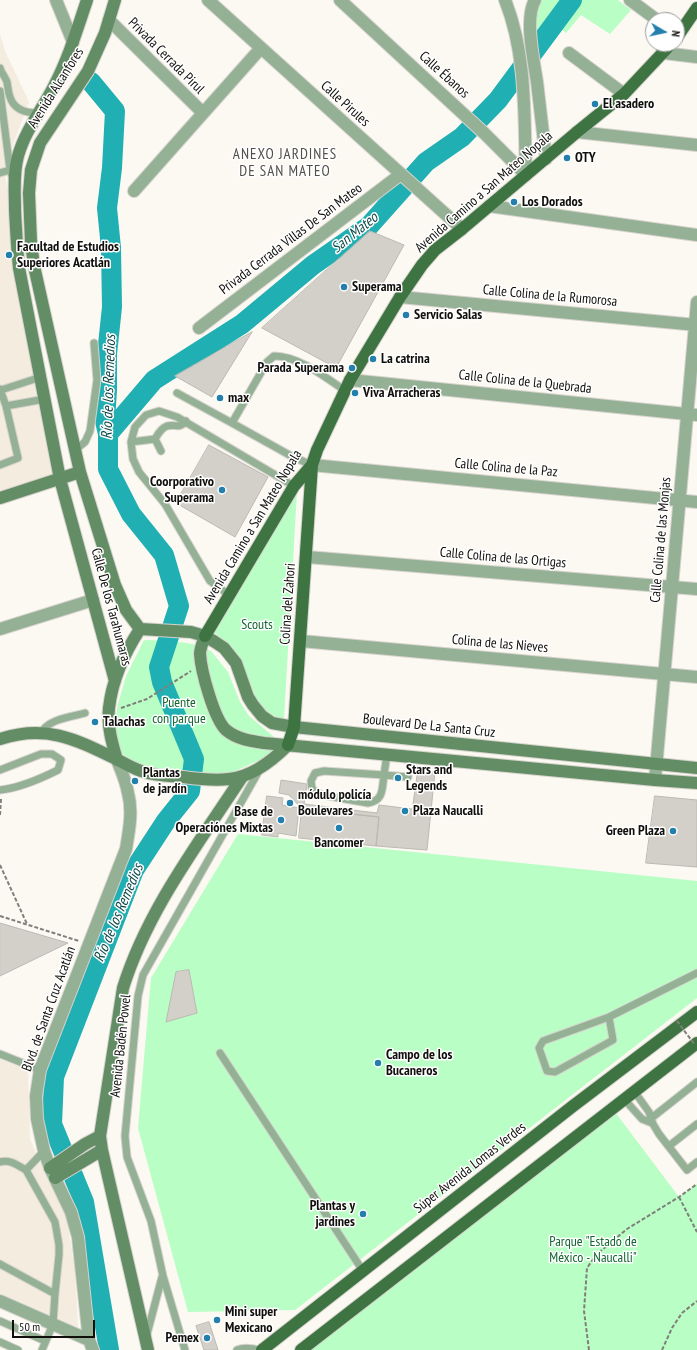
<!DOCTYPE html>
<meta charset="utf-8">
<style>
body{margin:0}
#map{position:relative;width:697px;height:1350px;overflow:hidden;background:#fcf8f2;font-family:"PT Sans Narrow",sans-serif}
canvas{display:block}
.north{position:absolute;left:645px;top:12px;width:40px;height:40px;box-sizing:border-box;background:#fff;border:1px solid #9f9f9e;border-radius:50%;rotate:99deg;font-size:11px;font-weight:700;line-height:16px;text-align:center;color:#100f0c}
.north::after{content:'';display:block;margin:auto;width:14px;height:18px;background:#237fac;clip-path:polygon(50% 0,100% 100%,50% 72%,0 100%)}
.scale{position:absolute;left:12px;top:1320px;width:83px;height:18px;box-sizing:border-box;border:2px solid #100f0c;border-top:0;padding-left:5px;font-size:12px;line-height:14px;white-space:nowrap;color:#100f0c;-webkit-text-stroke:3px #fff;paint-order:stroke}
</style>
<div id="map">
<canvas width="697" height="1350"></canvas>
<div class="north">N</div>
<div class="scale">50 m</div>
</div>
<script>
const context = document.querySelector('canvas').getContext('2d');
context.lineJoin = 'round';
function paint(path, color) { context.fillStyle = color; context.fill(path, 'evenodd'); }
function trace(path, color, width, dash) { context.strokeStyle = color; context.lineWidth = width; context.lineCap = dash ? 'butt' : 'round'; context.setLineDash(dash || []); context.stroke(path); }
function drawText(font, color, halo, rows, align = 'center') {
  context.font = font + ' "PT Sans Narrow",sans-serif'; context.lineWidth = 3; context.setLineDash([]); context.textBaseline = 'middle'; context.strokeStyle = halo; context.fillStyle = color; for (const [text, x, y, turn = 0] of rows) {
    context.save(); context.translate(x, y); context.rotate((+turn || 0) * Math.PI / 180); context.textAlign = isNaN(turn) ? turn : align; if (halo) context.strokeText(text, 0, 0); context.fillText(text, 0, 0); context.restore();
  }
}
paint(new Path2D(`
 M0,34L5,51L29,102L4,169L60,479L0,496Z
 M0,1059L28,1070L30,1139L47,1178L65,1209L75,1270L78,1327L0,1293Z`), '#f3ecdf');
paint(new Path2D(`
 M535,0H618L631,10L610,34L581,15L566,33L558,26L536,49Z
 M297,491L284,719L267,714L257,701L245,670L232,648L214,632Z
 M144,640L172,641L193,644L211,651L228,672L240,702L249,716L273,736L280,746L266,757L224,776L142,767L130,761L121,752L114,728L118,704L126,676Z
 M238,834L697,881V998L295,1310L188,1312L138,1128L151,978Z
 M612,1108L679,1197L697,1184V1350H302Z`), '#b8fec5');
trace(new Path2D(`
 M91,82L115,111L112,168L107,208L111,248L112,307L107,354V390L105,421L108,434V469L131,514L164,555L179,606L159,667L162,682L194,759L190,791L166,821L134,870L54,1077L52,1124L84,1202L109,1350
 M108,434L154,380L242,324L313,265L369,226L426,162L462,137L498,100L572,0`), '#20b0b4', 20);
const building = new Path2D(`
 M370,231L404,245L336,368L262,328Z
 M252,332L212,397L175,376Z
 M209,445L268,477L235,537L176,503Z
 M418,771L435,772L427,850L376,846L379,817L302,809L289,795L279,793L281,780L307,784L304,804L377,813L379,805L412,809Z
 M267,796L283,798L282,805L299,808L296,836L278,833V837L262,835Z
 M655,796L697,800V867L646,863Z
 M302,809L379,817L376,846L299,838Z
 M0,923L68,943L0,976Z
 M189,970L197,1013L166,1022L176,972Z
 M209,1322L218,1350H204L196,1326Z`);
paint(building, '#d3d0ca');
trace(building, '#bcb9b3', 1);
const service = new Path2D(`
 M0,68C1,73 5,76 7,82C8,87 8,92 10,97C14,110 26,113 38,113
 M0,91L10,170L12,176
 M0,173L10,170
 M0,389L6,406L18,458L0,465
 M1,390L41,377
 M177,393L232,423
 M6,406L45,399
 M155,439L161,451
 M131,442L155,439C158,434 161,428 167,426C175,424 180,429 186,421
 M75,450L85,442L90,431L97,380L94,343
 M312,465L293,457L232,423L267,362L274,356C298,356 324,376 344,390
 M229,595L210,581L165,504L139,472L133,459L131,442L135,427L146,415L159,411L177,417L294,486
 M41,733C48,719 71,717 85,713
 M387,754L384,775L324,771L315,773L311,781L312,789L322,795L368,803C384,801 382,788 384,775L408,777
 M0,770L41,754H52L61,760L58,770C40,779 20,788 0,790
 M609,1017L613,1040L555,1072L547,1071L539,1048L543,1041L609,1017L697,973
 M220,1053L363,1271
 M0,1054L40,1070
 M634,1091L649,1112L653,1124L659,1134L687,1170L697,1162
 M624,1099L642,1119L652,1123
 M649,1120L697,1082
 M669,1146L697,1124
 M0,1162C10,1159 17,1165 26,1170L44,1151
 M26,1170L55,1222L59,1245V1255L55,1294
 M0,1264L55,1294L53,1324L42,1350
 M0,1321L45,1341
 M147,1334L162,1277
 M0,1342L18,1350
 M185,1350L163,1276L151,1221L127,1157L125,1136L138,996L143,975L260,769
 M237,1350C244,1347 251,1348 259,1350`);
const minor = new Path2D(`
 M56,0L73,42
 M208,0L462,229
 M340,0L484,133L526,175
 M505,0C527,55 524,117 526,175
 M535,0C524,19 534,61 537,82C540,108 543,133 546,159
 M630,0L657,20
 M109,20L203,113
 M569,53L624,94
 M664,53L697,57
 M577,132L697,145
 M134,191L261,48
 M489,206L697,235
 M400,297L697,325
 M199,328L401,174
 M350,380L697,415
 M312,465L697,502
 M307,557L697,589
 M0,629L93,600
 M301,641L697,677
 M655,780L697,302
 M0,1301L89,1340
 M93,1350L89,1340L78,1237L71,1212L50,1168L44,1151L37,1119L36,1096L40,1070L126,849C129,831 133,811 128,793C126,781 121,770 117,760`);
const secondary = new Path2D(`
 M87,0C77,30 68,60 53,88C41,111 25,131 18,156C13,174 15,192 15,210C16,230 17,249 19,268L60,479L115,681
 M115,0L105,33L88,71L40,143L31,170L29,193L31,242L34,266L80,472L115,585L126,610L140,629
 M0,498L80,472
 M140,629L191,632L205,636L215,642L224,648L236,663L248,697L253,705L262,716L272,723L294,727L697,768
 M205,636C203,642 200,648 200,654C201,671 214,719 226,730C237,739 250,741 264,743L655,780L697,783
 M0,739C46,724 75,739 116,759C124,763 132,768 141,771C154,776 169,776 183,777C198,779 214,781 229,779C252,777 272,761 288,745
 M117,760C112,743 107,726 109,708C112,681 125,652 140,629
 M50,1168L85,1144L100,1136
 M55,1178L102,1150
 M148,1350L102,1150L100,1136L123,988C147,911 198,844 242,777`);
const primary = new Path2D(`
 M677,37L697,8
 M205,636L294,486L312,465L317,450L350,380L400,297L422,265L435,250L462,229L577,132L624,94L671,44
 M288,745L294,727L312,465
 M262,1350L573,1106L697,1012
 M301,1350L697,1043`);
trace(service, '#d6d3cd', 9);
trace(minor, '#d6d3cd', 14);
trace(secondary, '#d6d3cd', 14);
trace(primary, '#d6d3cd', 14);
trace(new Path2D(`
 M121,708L147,699L191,671
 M0,815L1,799
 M0,865L27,924
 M0,916L79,941
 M679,1197L697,1232
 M589,1350L584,1311L587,1268L596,1255L627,1229L679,1197L697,1184
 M662,1350L672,1328L682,1313L697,1301`), '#817f7a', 2, [4, 2]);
trace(service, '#94b095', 7);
trace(minor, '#94b095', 12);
trace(secondary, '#638d65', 12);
trace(primary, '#3e7342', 12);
trace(new Path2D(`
 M677,1021L695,1045`), '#817f7a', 2, [4, 2]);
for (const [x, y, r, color] of [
 [595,104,4,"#237fac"],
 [567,158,4,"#237fac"],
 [514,202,4,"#237fac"],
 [9,255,4,"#237fac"],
 [344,287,4,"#237fac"],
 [406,315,4,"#237fac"],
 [373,359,4,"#237fac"],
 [352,368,4,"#237fac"],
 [355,393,4,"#237fac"],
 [220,398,4,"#237fac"],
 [222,490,4,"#237fac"],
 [95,722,4,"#237fac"],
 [398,778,4,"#237fac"],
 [135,781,4,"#237fac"],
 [290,803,4,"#237fac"],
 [405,811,4,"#237fac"],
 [281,820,4,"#237fac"],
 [339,828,4,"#237fac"],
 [673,831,4,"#237fac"],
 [378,1063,4,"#237fac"],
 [363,1214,4,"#237fac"],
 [217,1320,4,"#237fac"],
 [207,1338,4,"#237fac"]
]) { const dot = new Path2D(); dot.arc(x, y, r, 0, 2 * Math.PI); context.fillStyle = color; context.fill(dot); trace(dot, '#fff', 1.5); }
drawText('14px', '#100f0c', '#fff', [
 ["Privada Cerrada Pirul",166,56,45],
 ["Calle Ébanos",444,75,42],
 ["Avenida Alcanfores",56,88,-58],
 ["Calle Pirules",345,104,42],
 ["Avenida Camino a San Mateo Nopala",484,192,-41],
 ["Privada Cerrada Villas De San Mateo",291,239,-37],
 ["Calle Colina de la Rumorosa",550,296,5],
 ["Calle Colina de la Quebrada",525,382,6],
 ["Calle Colina de la Paz",506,468,5],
 ["Avenida Camino a San Mateo Nopala",253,527,-59],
 ["Calle Colina de las Monjas",661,540,-85],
 ["Calle Colina de las Ortigas",503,558,5],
 ["Colina del Zahori",288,604,-86],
 ["Calle De los Tarahumaras",111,607,75],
 ["Colina de las Nieves",500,644,5],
 ["Boulevard De La Santa Cruz",429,726,6],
 ["Blvd. de Santa Cruz Acatlán",49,1009,-70],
 ["Avenida Badén Powel",121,1046,-84],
 ["Súper Avenida Lomas Verdes",470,1168,-38]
]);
drawText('bold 14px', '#100f0c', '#fff', [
 ["El asadero",603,104],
 ["OTY",575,158],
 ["Los Dorados",522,202],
 ["Facultad de Estudios",17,247],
 ["Superiores Acatlán",17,263],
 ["Superama",352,287],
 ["Servicio Salas",414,315],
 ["La catrina",381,359],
 ["Parada Superama",344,368,"right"],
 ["Viva Arracheras",363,393],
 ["max",228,398],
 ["Coorporativo",214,482,"right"],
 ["Superama",214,498,"right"],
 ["Talachas",103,722],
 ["Stars and",406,770],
 ["Legends",406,786],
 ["Plantas",143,773],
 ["de jardín",143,789],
 ["módulo policía",298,795],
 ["Boulevares",298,811],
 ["Plaza Naucalli",413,811],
 ["Base de",273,812,"right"],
 ["Operaciónes Mixtas",273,828,"right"],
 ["Green Plaza",665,831,"right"],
 ["Bancomer",339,843,"center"],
 ["Campo de los",386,1055],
 ["Bucaneros",386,1071],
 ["Plantas y",355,1206,"right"],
 ["jardines",355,1222,"right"],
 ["Mini super",225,1312],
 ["Mexicano",225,1328],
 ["Pemex",199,1338,"right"]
], 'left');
drawText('14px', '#136530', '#fff', [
 ["Scouts",257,625],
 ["Puente",179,703],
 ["con parque",179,719],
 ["Parque \"Estado de",593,1242],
 ["México - Naucalli\"",593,1258]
]);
context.letterSpacing = '1px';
drawText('15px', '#524f4a', '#fff', [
 ["ANEXO JARDINES",285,155],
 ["DE SAN MATEO",285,172]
]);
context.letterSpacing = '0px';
drawText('italic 15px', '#10494b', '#fff', [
 ["San Mateo",355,233,-39],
 ["Río de los Remedios",109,387,-88],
 ["Río de los Remedios",119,913,-67]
]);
</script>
